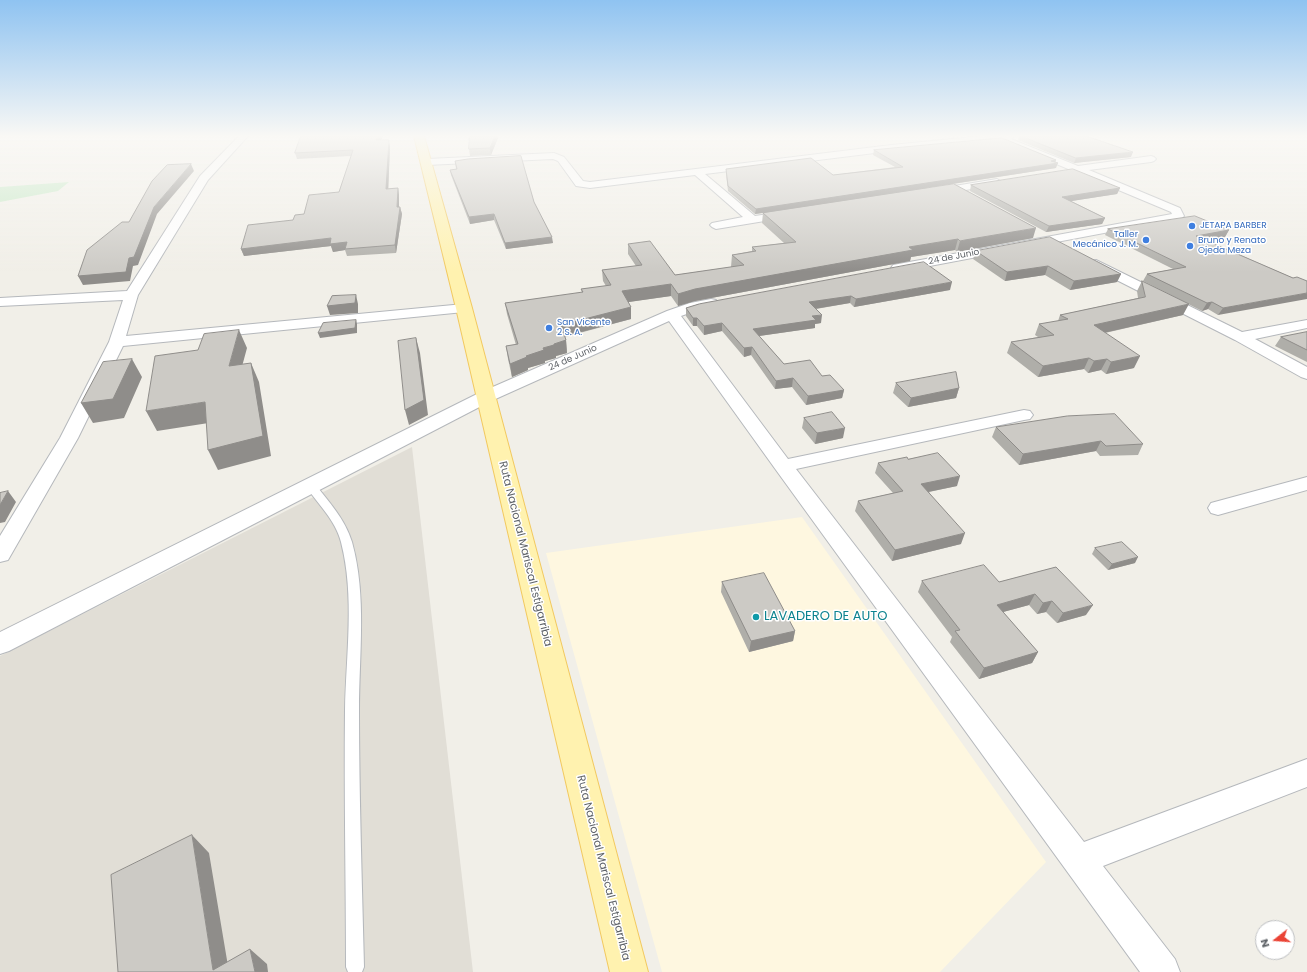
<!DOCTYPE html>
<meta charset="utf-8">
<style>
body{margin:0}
#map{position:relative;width:1307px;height:972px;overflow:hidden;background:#f1efe8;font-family:Poppins,sans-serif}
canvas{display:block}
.north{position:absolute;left:1255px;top:920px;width:40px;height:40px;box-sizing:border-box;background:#fff;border:1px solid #bfc1c3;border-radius:50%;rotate:253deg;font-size:11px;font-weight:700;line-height:16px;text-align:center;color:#5f6368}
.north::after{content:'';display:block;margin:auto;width:14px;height:18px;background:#ea4335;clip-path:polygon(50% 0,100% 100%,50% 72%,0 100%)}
</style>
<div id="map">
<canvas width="1307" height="972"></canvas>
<div class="north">N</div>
</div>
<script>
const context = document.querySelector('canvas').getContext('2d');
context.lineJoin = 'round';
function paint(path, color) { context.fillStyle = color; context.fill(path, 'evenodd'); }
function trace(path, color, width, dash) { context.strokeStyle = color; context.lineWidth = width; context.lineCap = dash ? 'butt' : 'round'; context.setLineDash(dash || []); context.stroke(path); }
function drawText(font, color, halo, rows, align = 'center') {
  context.font = font + ' Poppins,sans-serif'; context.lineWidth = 3; context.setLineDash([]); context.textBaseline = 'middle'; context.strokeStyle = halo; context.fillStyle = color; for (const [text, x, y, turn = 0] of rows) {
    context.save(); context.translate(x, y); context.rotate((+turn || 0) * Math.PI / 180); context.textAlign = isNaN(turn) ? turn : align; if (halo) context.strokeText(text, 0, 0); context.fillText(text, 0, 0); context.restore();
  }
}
paint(new Path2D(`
 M802,517L1046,862L940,972H662L546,553Z`), '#fef7e0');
paint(new Path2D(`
 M412,447L473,972H0V656Z`), '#e1ded6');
paint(new Path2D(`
 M69,182L58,191L0,202V187Z`), '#c5e8c5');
const service = new Path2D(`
 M311,483L315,484C329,502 345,519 352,542C367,596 359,655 359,710C359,796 362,881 364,967L362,972H348L346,967C346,881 344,796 345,710C346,655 355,596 341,542C335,519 318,505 306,486Z`);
const minor = new Path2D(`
 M239,136H248L208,180L138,295L126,336L464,304L469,305L471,308L469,311L464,312L123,346L78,438L8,560L0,562V536L60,438L109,342L123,300L0,306V298L127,291L200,176Z
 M983,136H1015L1011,139L1078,166L1151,156L1154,157L1156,159L1154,161L1151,162L1089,170L1180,208L1184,216L1182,218L1178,219L898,272L893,271L891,268L893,265L1172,214L1171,212L999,140L891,151L705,174L755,216L789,211L793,212L795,214L793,216L789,217L716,229L712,227L710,225L712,223L743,217L695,175L590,188L576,186L558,161L553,159L427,165L422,162L427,159L554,153L564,157L583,181L590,182L891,145Z
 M997,179L1002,182L1001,184L936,195L931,192L936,189Z
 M1096,260L1242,332L1307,320V328L1255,339L1307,367V379L1301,377L1235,340L1091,267L1090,264L1091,261Z
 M711,299L716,300L718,303L716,306L698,310L681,316L788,459L1024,410L1030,411L1033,415L1030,419L1024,420L796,469L1084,842L1307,759V787L1103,866L1175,959L1180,972H1140L776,470L669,321L491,401L9,651L0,654V632L479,393L667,311L690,303Z
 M1307,477V490L1218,515L1211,513L1208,508L1211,503Z`);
const primary = new Path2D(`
 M414,136H424L472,308L648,972H610L456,308Z`);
trace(service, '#b5b8bc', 2);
trace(minor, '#b5b8bc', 2);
trace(primary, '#f2c960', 2);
paint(service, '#fff');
paint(minor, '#fff');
paint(primary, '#fff2af');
paint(new Path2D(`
 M301,136H383L381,140L390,146L388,189L398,188L399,195V207H400L402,214L396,253L347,256L345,250L333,252L331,246L244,256L241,249L304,214L339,192L351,156L297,159L295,153Z
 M1019,136H1086L1131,157L1074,163L1018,140Z
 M498,138L491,155L470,156L469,149Z
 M874,150L1056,160L1055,162L1056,168L927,188L1033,238L962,251L957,252L955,250L911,257L910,261L695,301L678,306L671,296L628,302L631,319L565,337L566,340L567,353L556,356V358L545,361V363L528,368V370L512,377L508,359L506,346L516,345L507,314L505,303L582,293L581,289L606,286L603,281L602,270L636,266L628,254V244L675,275L731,267L732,255L752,251V247L784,243L762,223L763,213L755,214L728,191L726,174V169L833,175L895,167L873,155Z
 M455,161L534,202L553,243L506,249L494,220L470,224L451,175L450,170L456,169Z
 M971,185L1120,188L1117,194L1071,201L1105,218L1102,224L1046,232L970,191Z
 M1108,229L1229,230L1225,237L1206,240L1293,278L1218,315L1208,309L1202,311L1143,281L1147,274L1173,269L1105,235Z
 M976,251L1121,274L1117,282L1070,290L1045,275L1005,281L973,259Z
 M1142,281L1183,315L1105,333L1134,368L1106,374L1101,370L1088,373L1084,369L1038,377L1007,353L1011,342L1038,337L1035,335L1039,324L1058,321L1060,315L1138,298L1137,291Z
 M950,290L854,307L850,303L816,309L821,323L815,324V328L759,336L784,364L822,376L844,390L842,398L806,405L792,387L775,389L751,355L744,357L722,331L704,335L697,326H693L686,316V308L699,304Z
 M1307,332V362L1275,346L1281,337Z
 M896,383L959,388L956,398L908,407L893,393Z
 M804,418L843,438L815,444L802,428Z
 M996,427L1143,444L1138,455L1100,456L1096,451L1019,465L992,437Z
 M908,459L957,486L929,492L961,544L892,561L855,511L858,501L893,493L875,473L878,463Z
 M1095,548L1135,563L1108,570L1092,554Z
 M1056,567L1086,615L1057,623L1046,612L1037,614L1029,605L1003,612L1038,652L1032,663L979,679L950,642L952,637L918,592L922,581L999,582Z
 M722,582L795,631L793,641L749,652L721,592Z`), '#afaea9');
paint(new Path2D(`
 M379,136H383L378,146L376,140Z
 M495,136H498V138L491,155L490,148Z
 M389,140L390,146L388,196L386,189Z
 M1133,152L1131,157L1074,163L1076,158Z
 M1056,160L1055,164L1058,163L1056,168L755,214L756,209Z
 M191,164L194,171L157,214L138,265L133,266L130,281L83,285L78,276L129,258L154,207Z
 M398,188L399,195V215L397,207Z
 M1120,188L1117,194L1059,203L1062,197Z
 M400,207L402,214L396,253L395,245Z
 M494,214V220L470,224L469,217Z
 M1105,218L1102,224L1046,232L1049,226Z
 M1036,228L1033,238L957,252L960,241Z
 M1229,230L1225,237L1192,242L1196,236Z
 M552,237L553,243L506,249L505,243Z
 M331,238L347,242L345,249V250L333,252L331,246L244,256L241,249Z
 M958,239L955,250L911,257L910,261L695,301L678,306V294L695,289L909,247Z
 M1048,266L1045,275L1005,281L1007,272Z
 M1121,274L1117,282L1070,290L1074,281Z
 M952,282L950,290L854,307L856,299Z
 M671,284V296L622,303V291Z
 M1307,293V299L1218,315L1223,308Z
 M356,295L358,304V313L330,315L327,306Z
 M851,296L850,303L808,310L809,302Z
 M1212,302L1208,309L1202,311L1207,303Z
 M1189,304L1183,315L1090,336L1094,325Z
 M631,307V319L562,337L561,325Z
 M822,315L821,323L815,324V328L752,337L753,329L812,316Z
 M693,318H697V326H693Z
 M356,320L357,324V333L320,338L318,333Z
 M722,323V331L704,335V326Z
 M239,330L247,348L237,385L229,366Z
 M416,338L420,353L428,415L409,425L405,410Z
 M566,340L567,353L556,356V358L545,361V363L528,368V370L512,377L510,364L526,356L554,344Z
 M752,347L751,355L744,357V348Z
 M1140,356L1134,368L1106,374L1111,362Z
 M1089,358L1084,369L1038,377L1043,366Z
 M132,359L142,377L124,418L93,423L81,403Z
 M1107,359L1101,370L1088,373L1094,361Z
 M251,363L259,382L271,456L218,470L208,450Z
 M793,378L792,387L775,389L776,381Z
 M959,388L956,398L908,407L911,398Z
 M844,390L842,398L806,405L808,396Z
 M205,402L215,422L157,431L146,411Z
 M845,428L843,438L815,444L817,433Z
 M1101,441L1096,451L1019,465L1023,454Z
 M960,476L957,486L918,494L921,484Z
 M8,491L16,502L5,522L0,523V505Z
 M965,533L961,544L892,561L895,550Z
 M1138,557L1135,563L1108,570L1112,564Z
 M1035,594L1029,605L992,615L997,605Z
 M1052,601L1046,612L1037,614L1043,603Z
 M1093,605L1086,615L1057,623L1063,613Z
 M795,631L793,641L749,652L751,641Z
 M1038,652L1032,663L979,679L984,668Z
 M192,835L209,853L229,972L213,970Z
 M250,949L267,964L268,972H255Z`), '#8f8d8a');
const building = new Path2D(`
 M301,136H379L376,140H389L386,189L398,188L397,207H400L395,245L345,249L347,242L330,244L331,238L241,249L248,225L293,220L295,215L304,214L309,195L339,192L353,150L295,153Z
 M470,136H495L490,148L469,149Z
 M1021,136H1086L1133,152L1076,158Z
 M1002,138L1056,160L1051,161L1058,163L756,209L728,186L726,169L811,158L833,175L903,167L874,150Z
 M521,156L534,202L552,237L505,243L494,214L469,217L450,170L457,169L455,161L468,159Z
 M191,164L154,207L134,257L129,258L126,272L78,276L87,250L122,222H129L152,181L167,165Z
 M1073,169L1120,188L1062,197L1105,218L1049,226L971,185Z
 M954,184L1036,228L965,240L960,241L958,239L909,247L913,250L695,289L678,294L671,284L622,291L631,307L561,325L566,340L554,344V345L543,348L544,350L526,356L527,357L510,364L506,346L518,344L505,303L583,292L581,289L611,285L602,270L642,265L628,244L650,241L675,275L744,265L732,255L756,251L752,247L796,242L763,213Z
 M1195,216L1229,230L1196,236L1293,278L1297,277L1307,281V293L1223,308L1212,302L1207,303L1147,274L1186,267L1108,229Z
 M1050,237L1121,274L1074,281L1048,266L1007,272L976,251Z
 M924,262L952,282L856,299L851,296L809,302L822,315L812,316L816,320L753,329L784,364L810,360L822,376L830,375L844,390L808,396L793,378L776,381L752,347L744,348L722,323L704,326L697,318H693L686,308L699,304Z
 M1142,281L1189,304L1094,325L1140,356L1111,362L1107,359L1094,361L1089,358L1043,366L1011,342L1054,335L1039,324L1068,319L1060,315L1145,297Z
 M356,295L355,303L327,306L332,296Z
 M356,320L355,328L318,333L323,323Z
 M239,330L229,366L251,363L263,436L208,450L205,402L146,411L155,356L198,350L204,334Z
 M1307,332V350L1281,337Z
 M416,338L424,400L405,410L398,341Z
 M132,359L113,399L81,403L103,362Z
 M956,372L959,388L911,398L896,383Z
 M832,412L845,428L817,433L804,418Z
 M1115,414L1143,444L1106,446L1101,441L1023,454L996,427L1067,416Z
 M938,453L960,476L921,484L965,533L895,550L858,501L903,491L878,463L907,457L908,459Z
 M8,491L0,505V493Z
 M1122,542L1138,557L1112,564L1095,548Z
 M984,565L999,582L1056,567L1093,605L1063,613L1052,601L1043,603L1035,594L997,605L1038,652L984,668L955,631L960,630L922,581Z
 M764,573L795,631L751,641L722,582Z
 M192,835L213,970L250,949L255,972H118L111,875Z`);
paint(building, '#cccac5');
trace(building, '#8f8d8a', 1);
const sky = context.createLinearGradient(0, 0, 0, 272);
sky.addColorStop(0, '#8fc3f1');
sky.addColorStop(0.5, '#f9f8f5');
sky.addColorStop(1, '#f9f8f500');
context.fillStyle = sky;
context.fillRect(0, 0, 1307, 272);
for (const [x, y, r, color] of [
 [1192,226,4,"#3f7fe0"],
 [1146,240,4,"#3f7fe0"],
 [1190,246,4,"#3f7fe0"],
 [549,328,4,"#3f7fe0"],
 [756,617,4,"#0f9aa8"]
]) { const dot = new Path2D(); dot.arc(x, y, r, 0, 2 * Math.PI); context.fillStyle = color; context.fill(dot); trace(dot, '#fff', 1.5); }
drawText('9px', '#366cbe', '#fff', [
 ["JETAPA BARBER",1200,226],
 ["Taller",1138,235,"right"],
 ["Mecánico J. M.",1138,245,"right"],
 ["Bruno y Renato",1198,241],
 ["Ojeda Meza",1198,251],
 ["San Vicente",557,323],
 ["2 S. A.",557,333]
], 'left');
drawText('9px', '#5f6368', '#fff', [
 ["24 de Junio",954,257,-11],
 ["24 de Junio",573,358,-24]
]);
drawText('11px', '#5f6368', '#fff', [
 ["Ruta Nacional Mariscal Estigarribia",525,554,76],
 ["Ruta Nacional Mariscal Estigarribia",603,868,76]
]);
drawText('13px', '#0d838f', '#fff', [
 ["LAVADERO DE AUTO",764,617]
], 'left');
</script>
